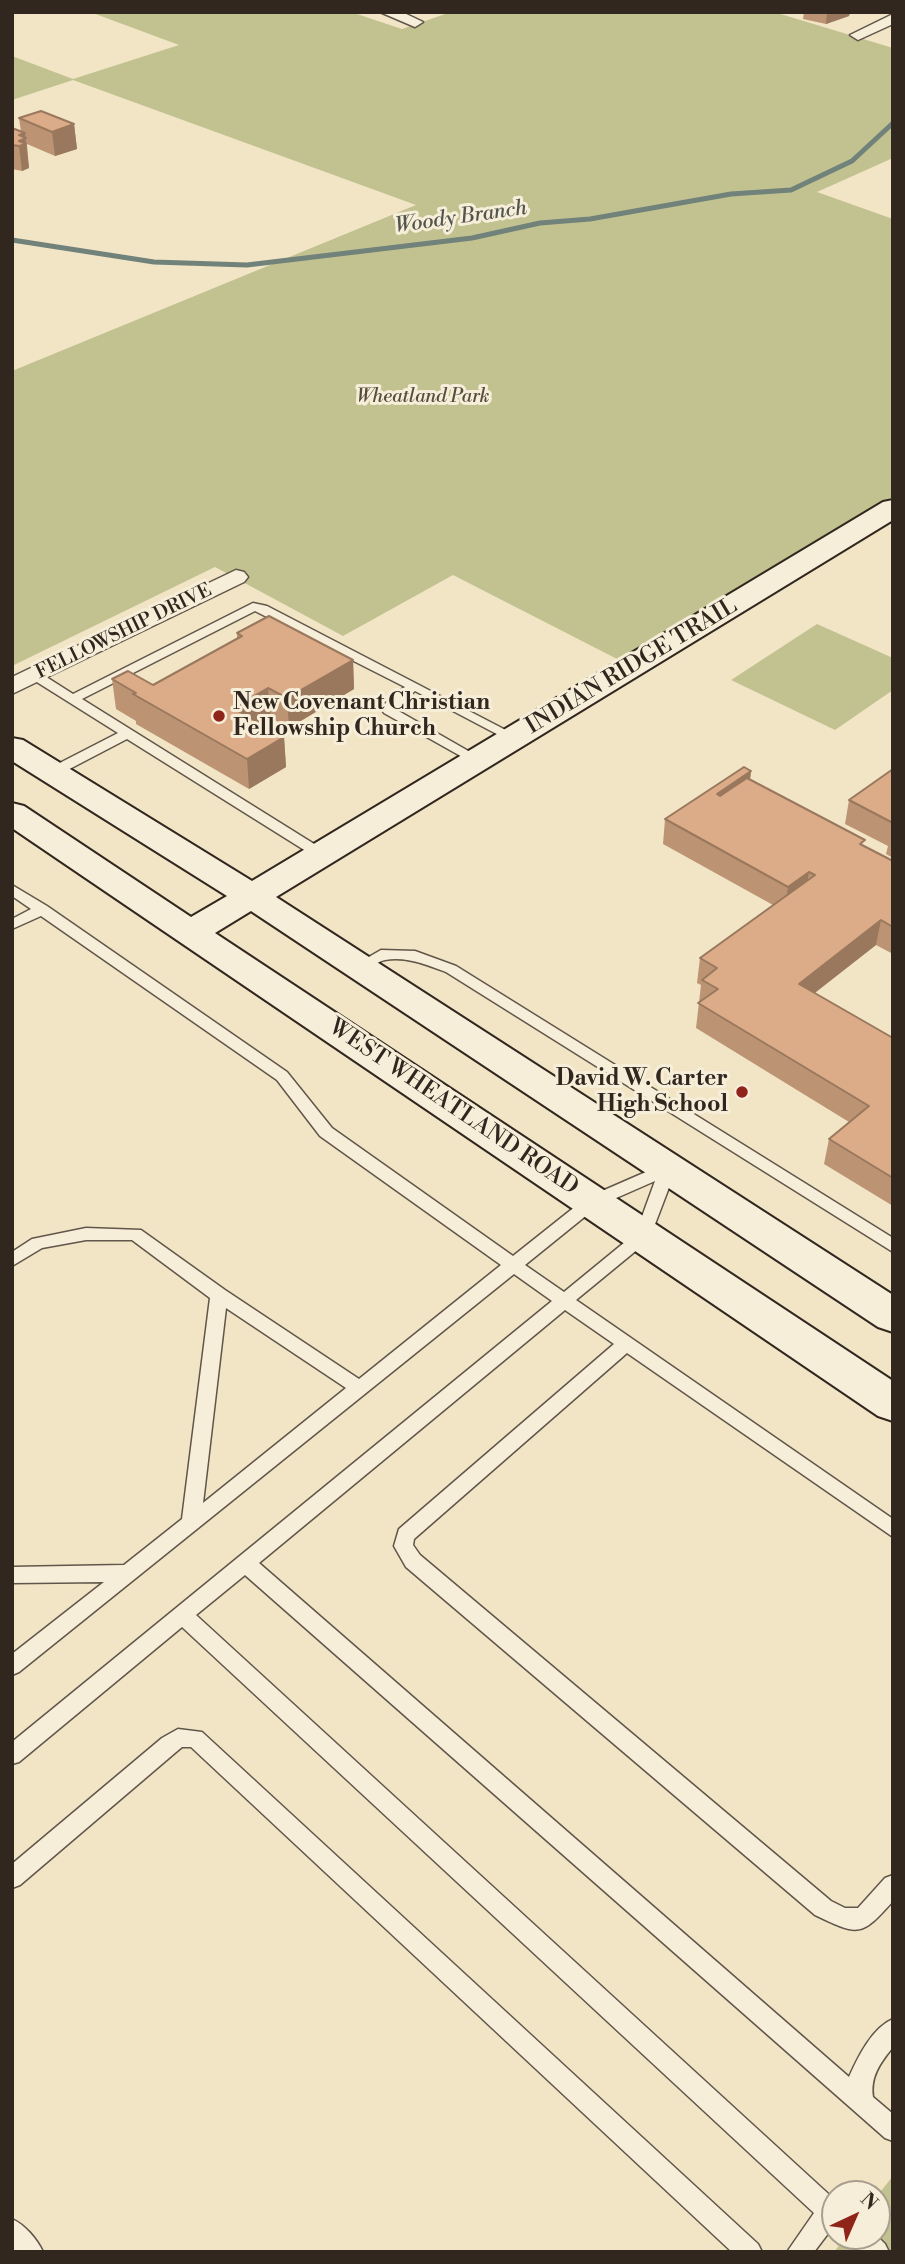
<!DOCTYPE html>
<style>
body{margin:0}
#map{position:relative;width:905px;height:2264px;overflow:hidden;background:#f2e5c6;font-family:"Libre Bodoni",serif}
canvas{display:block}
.frame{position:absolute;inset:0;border:14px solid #31271f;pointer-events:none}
.north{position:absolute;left:821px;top:2180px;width:70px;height:70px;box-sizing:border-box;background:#f7eeda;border:2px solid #a89e8f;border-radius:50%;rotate:44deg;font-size:19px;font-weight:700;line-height:28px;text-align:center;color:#31271f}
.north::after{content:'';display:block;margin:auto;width:24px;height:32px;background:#8f2418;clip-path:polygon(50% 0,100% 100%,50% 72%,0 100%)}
</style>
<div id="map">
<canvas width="905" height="2264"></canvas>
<div class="frame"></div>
<div class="north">N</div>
</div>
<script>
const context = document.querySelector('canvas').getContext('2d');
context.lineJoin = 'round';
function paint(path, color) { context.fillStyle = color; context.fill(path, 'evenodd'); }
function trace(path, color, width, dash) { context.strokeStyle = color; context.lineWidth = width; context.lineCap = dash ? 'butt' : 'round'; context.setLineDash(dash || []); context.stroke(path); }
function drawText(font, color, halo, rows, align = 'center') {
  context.font = font + ' "Libre Bodoni",serif'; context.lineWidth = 6; context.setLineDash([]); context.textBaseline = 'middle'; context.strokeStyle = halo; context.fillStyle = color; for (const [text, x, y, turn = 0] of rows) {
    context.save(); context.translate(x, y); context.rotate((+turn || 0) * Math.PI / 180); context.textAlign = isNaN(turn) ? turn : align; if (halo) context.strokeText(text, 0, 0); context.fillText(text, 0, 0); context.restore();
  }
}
paint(new Path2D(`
 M90,12H351L402,29L451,12H774L893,48V158L817,192L893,219V497L621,661L453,575L343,636L215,567L12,666V371L416,205L73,80L12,100V56L73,79L179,45Z
 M817,624L893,658V690L835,730L731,680Z
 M893,2176V2252H834L846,2236H877V2196Z`), '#c2c290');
trace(new Path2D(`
 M12,240L154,262L247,265L472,238L540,223L590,219L731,194L791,190L852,161L893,123`), '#71827b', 5);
const lane = new Path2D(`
 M253,603L267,606L521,738L515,742L510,741L415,691L395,709L484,760L483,763H473L384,713L382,710L388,699L405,687L255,611L82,699L327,852L329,855L327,858H317L127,739L58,775H48V769L118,733L32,679V673H40L73,694Z
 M12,885L47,906L287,1072L332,1128L513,1256L586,1198L662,1165H674L676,1169L649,1240L576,1300L893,1519V1537L627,1353L414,1539L413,1545L420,1555L831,1901L845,1908H858L885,1878L893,1875V1901C861,1937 859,1936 815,1915L406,1567L394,1546L399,1529L614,1344L565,1310L259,1563L849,2077C858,2057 872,2028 893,2019V2047C880,2063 870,2077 873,2097L893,2114V2141L885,2138L245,1575L196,1615L835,2200V2228L833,2227L814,2252H787L814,2213L182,1627L19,1762L12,1764V1742L552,1301L514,1274L19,1672L12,1675V1654L104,1582L12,1583V1567L124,1565L182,1519L210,1298L132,1240H86L42,1248L12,1266V1252L32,1239L86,1228L141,1230L225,1290L359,1379L501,1265L320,1136L277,1080L41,916L12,929V919L31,909L12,896ZM655,1181L636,1233L564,1292L525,1265L598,1206ZM226,1308L346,1388L203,1503Z
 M381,950L415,951L456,966L893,1238V1252L446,972C427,965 406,956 385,960C374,962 368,974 355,971L353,968L355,965Z
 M178,1729L202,1732L758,2244L762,2252H732L191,1747H182L176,1752L20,1885L12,1888V1864L162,1738Z
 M12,2219C25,2225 37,2239 43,2252H15L12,2249Z
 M847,2236H877L885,2244L889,2252H859L851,2244Z`);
const street = new Path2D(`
 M380,12H402L423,22L415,27Z
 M893,14V24L858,40L850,35Z
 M236,570L244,572L248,577L244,582L12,694V677Z`);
const secondary = new Path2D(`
 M893,500V520L276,897L893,1295V1332L878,1327L251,911L215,933L893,1381V1421L878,1416L12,828V803L24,806L191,917L227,896L12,761V738L23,740L252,881L883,502Z`);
trace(lane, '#615649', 3);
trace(street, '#615649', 3);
trace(secondary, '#31271f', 4);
paint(lane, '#f7eeda');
paint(street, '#f7eeda');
paint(secondary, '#f7eeda');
paint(new Path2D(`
 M804,12H855L853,14L850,13L849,16L826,24L803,19Z
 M19,118L74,124L77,149L55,156L27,144L29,168L22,171L12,169V128L21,132Z
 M237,633L353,660L354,689L289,728L271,718L261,724L284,737L286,767L249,789L136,724V721L116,709L112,679L153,685L237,639Z
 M893,769V858L886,854L888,846L845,824L849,800Z
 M751,771L750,780L864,846L893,861V954L876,945L815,993L893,1038V1206L824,1164L829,1139L849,1122L696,1028L701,985L697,983L700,958L773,905L663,844L665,819Z`), '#bc9474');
paint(new Path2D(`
 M827,12H850L849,16L826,24Z
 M74,124L77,149L55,156L52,132Z
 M25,133L29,168L22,171L19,146V135Z
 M353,660L354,689L289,728L287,698Z
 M268,688L271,718L235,738L233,708Z
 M284,737L286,767L249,789L247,759Z
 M751,771L748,795L714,818L717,794Z
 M809,872L805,897L784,912L788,887Z
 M881,920L876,945L795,1008L799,984Z`), '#99785e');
const building = new Path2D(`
 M41,111L74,124L52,132L19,118Z
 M12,128L25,133L19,135L26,138L19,141L26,144L19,146L12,145Z
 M269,616L353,660L287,698L268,688L233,708L284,737L247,759L133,694L136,693L112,679L128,671L153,685L242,636L237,633Z
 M744,767L751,771L717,794L720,796L747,778L865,840L860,844L893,861V927L881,920L799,984L893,1038V1178L829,1139L869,1106L698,1003L718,989L702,980L717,968L700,958L815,875L809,872L788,887L665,819Z
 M893,769V823L849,800Z`);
paint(building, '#dbac87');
trace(building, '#99785e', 2);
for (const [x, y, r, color] of [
 [219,716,7,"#8f2418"],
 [742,1092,7,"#8f2418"]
]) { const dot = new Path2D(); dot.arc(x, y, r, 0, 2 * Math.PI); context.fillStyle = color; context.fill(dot); trace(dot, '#f7eeda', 2.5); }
drawText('italic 19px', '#554e3b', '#f7eeda', [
 ["Wheatland Park",423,397]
]);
drawText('19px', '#31271f', '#f7eeda', [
 ["FELLOWSHIP DRIVE",124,632,-26]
]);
drawText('italic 21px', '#51554d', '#f7eeda', [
 ["Woody Branch",461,218,-8]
]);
drawText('23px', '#31271f', '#f7eeda', [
 ["INDIAN RIDGE TRAIL",632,667,-31],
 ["WEST WHEATLAND ROAD",453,1108,34]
]);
drawText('bold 23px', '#31271f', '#f7eeda', [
 ["New Covenant Christian",233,703],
 ["Fellowship Church",233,729],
 ["David W. Carter",728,1079,"right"],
 ["High School",728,1105,"right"]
], 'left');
</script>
